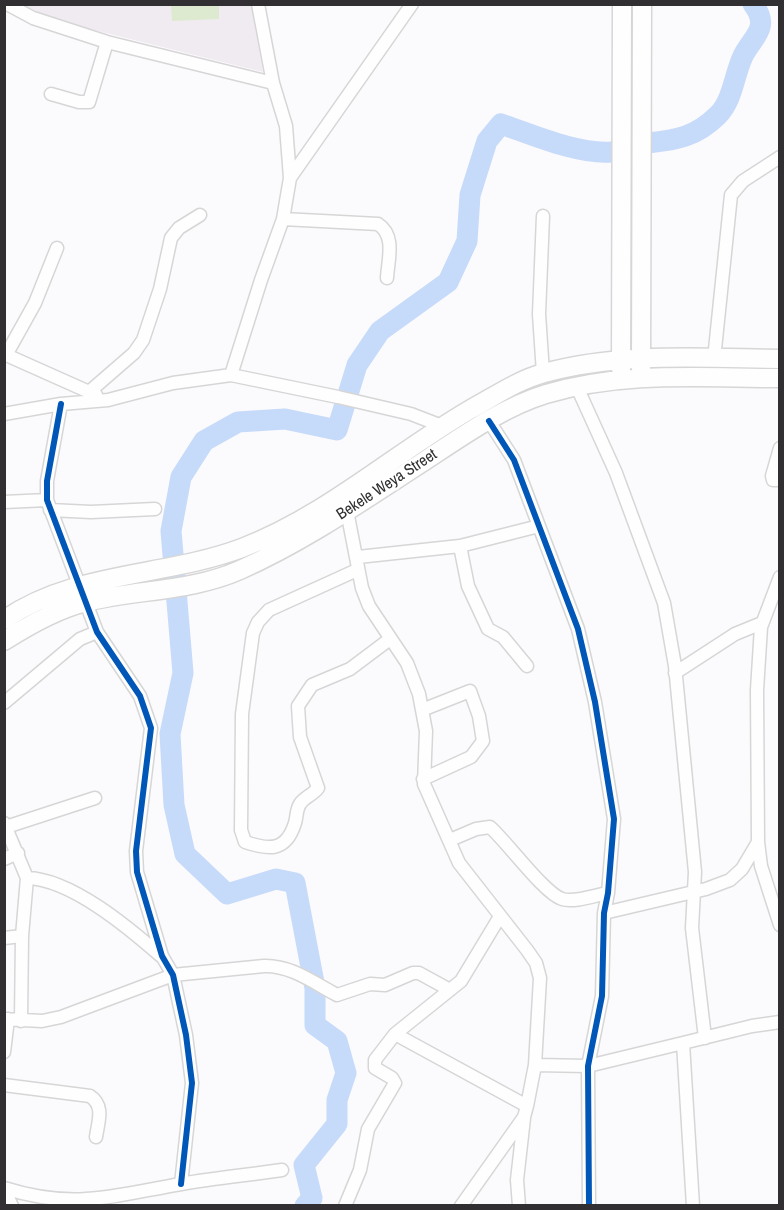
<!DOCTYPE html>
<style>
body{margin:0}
#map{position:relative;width:784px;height:1210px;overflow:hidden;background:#fbfafc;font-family:"Archivo Narrow",sans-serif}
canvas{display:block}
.frame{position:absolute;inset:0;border:6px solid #312f31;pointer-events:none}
</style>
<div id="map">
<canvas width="784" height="1210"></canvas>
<div class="frame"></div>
</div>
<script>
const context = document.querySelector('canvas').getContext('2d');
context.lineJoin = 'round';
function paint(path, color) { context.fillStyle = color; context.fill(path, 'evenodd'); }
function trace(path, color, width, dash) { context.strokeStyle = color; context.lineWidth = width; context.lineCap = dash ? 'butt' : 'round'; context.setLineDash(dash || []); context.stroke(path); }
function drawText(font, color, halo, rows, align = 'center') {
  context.font = font + ' "Archivo Narrow",sans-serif'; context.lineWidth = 5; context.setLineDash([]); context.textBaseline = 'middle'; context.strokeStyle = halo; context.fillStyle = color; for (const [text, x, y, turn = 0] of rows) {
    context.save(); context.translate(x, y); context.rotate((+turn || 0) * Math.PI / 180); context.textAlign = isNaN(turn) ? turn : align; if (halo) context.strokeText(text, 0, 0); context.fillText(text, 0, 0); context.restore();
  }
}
paint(new Path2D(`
 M24,5H251L263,72L54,20Z`), '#f0ebf1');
paint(new Path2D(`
 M171,5H219V19L172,21Z`), '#ddeacf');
trace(new Path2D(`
 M305,1206L312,1198L304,1165L337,1124V1100L346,1073L337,1041L315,1025V988L295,883L276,879L227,894L185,854L174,805L170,734L183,673L171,531L181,477L204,441L238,422L285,419L337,430L357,365L380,331L448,282L467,241L470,195L487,141L501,124C533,135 579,155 612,152C624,151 636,145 648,143C676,140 696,137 718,115C733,100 734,75 743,56C753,36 771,28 753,4`), '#c6dafa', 21);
const street = new Path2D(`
 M7,4L33,18L107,42L273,83L286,126L290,178L283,219L261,280L231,375
 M258,4L273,83
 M51,94L79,102H89L107,42
 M290,178L412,4
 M543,216L539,314L543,373
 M283,219L378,224C396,236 388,259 387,278
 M4,354L96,395
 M6,355L35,303L57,248
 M714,359L731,195L743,181L780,157
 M577,387L616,473L664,603L675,666L695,872L692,928L705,1038
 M89,392L134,353L143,340L160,289L171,238L179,228L200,215
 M61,404L47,481V500L97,632L140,696L151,728L136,851L137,872L162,956L173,975L186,1035L192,1083L181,1184
 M4,414L61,404L108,400L173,383L231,375L338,397L411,414L442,426
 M489,421L514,460L578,629L595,702L614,819L608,893L604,913L602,996L588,1066L589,1206
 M780,448L772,476L773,480H780
 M4,502L47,500
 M50,510L91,512L155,509
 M347,511L362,588L369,606L407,663L419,694L426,731L424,784L459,863L527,950L536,963L540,978L535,1065L527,1106L524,1117L461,1206
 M460,546L539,526
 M358,557L460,546L468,586L488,629L503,637L527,666
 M357,570L269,610L258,622L253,633L242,714L241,830L245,842C269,850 286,852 295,823C297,817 296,810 300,804C304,797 313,795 318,788L300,737L298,706L312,685L350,669L390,639
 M780,577L761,627L757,690L758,842L761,866L780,925
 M675,673L735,634L762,623
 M4,703L80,639L97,632
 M422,710L470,691L479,716L483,741L471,757L423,779
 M4,823L27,878L22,936L21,1021
 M6,827L95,798
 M450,840L476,829L490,827C508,843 544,893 562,899C574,903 596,895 608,893
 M4,859L18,853
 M27,878C71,879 129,928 161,956
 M604,913L706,889L730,880L742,869L758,842
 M499,918L461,981L395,1034L527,1106
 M4,938L22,936
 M4,1019L42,1021L61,1017L173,975L264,966C291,965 314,983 337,995L370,984L385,985L413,973H419L450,990
 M683,1043L752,1026L780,1022
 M4,1052L8,1019
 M535,1065L588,1066L683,1043L693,1206
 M4,1085L90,1096C105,1106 98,1122 96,1137
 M4,1188C74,1210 112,1196 181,1184C214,1178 248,1175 282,1170
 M4,1189L12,1206
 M345,1206L360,1170L368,1129L395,1083L392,1078L375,1068V1060L395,1034
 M519,1206L517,1180L524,1118`);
const primary = new Path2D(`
 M621,369L622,4
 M641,369L642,4
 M4,620C74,571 165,577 242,548C326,516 395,453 471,409C495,396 518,380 544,373C621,352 701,358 780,359
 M4,641C29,625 57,609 86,602C138,589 190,592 240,570C305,541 364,500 423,462C461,437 503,407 546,394C623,371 700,378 780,378`);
trace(street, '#d7d6d7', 15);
trace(primary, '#d7d6d7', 21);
trace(street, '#fefeff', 12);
trace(primary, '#fefeff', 18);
trace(new Path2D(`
 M61,404L47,481V500L97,632L140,696L151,728L136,851L137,872L162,956L173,975L186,1035L192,1083L181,1184
 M489,421L514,460L578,629L595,702L614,819L608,893L604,913L602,996L588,1066L589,1206`), '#0057b8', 6);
drawText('16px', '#312f31', '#fff', [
 ["Bekele Weya Street",387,485,-33]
]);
</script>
